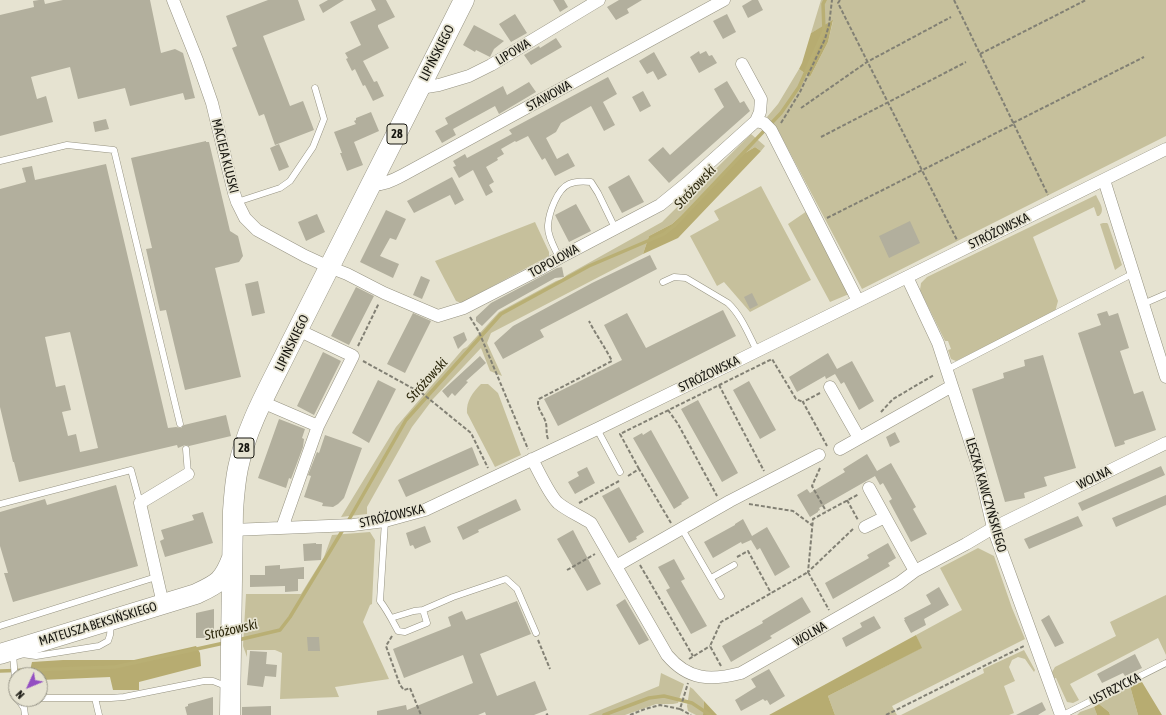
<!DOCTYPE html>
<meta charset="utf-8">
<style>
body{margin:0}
#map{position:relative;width:1166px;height:715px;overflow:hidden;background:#e6e3d1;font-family:"Asap Condensed",sans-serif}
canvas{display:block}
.north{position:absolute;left:8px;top:667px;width:40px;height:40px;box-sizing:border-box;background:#e6e3d1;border:1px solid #939184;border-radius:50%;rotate:226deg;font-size:11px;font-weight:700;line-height:16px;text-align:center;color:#171610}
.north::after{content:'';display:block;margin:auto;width:14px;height:18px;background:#934ec2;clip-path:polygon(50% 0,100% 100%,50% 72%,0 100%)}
</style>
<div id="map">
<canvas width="1166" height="715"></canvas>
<div class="north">N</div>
</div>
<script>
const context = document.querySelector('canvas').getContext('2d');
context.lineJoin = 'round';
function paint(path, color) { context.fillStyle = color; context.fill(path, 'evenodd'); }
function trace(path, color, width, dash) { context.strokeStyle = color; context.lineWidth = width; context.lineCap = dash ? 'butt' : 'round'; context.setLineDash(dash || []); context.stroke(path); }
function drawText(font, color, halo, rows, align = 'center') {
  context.font = font + ' "Asap Condensed",sans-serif'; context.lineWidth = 3.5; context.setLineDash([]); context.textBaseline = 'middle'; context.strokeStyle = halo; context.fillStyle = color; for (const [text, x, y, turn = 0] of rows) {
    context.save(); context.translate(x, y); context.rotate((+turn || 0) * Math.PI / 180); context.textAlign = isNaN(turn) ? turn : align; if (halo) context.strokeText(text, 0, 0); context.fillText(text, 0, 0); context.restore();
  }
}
paint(new Path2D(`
 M821,0H1166V136L862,289L779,132L767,117L778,104L799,69L810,77L828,42L833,21L811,33Z
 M751,134L765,146L761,151L755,147L745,153L681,216L672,224L649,236L643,254L491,333L487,343L502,376L490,371L481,348L433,399L412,427L367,507V514L341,517L396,427L463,349L467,347L499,312L556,281L562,279L567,275L662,222Z
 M761,186L811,280L750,312L724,282L717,286L690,236L719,220L714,211Z
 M1096,195C1099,202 1106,210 1099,216H1097L1094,207L1033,237L1058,301L1055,312L956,361L951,359L948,350L951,349L948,341H945L920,290L921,283L927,277Z
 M807,211L849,294L830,302L788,224Z
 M535,222L549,252V256L461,303L456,301L435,261Z
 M1103,223H1107L1108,224L1122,265L1115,270L1100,224Z
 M481,384H488L498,393L521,455L495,467L467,413C466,401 473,392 481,384Z
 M370,532L375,540L372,604L370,605L363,622L389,679L335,687L339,697L280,699L282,653L275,650H247V657L243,646L246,594H301L324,557L332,535Z
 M978,548L994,556L1012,608L1025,639L892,706L897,715H835L828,696L921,648L916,635L962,610L940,568Z
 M1166,595V655L1158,638L1070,684L1079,700L1073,703L1067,702L1056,678H1054L1052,672L1055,667L1116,636L1110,622Z
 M1024,650L1035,670L1034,672L1025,659L1018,657L1012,660L1009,667L1015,681L1004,686L1014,713L1009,715H901L984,673L983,669Z
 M661,673L684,684L678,703L673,704H656L625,715H588L659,686Z
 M1130,686L1138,715H1110L1109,712L1099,704Z
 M690,687L693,689L704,701L703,715H696L688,711L687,706Z
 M1094,707L1097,715H1077L1080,712Z`), '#c6c09c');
paint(new Path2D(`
 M833,20L828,42L810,77L799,69L802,63L811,33Z
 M755,147L761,151L678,238L643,254L649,236L672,224L681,216L745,153Z
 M916,635L922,648L828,696L835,715H769Z
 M196,646L200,653L201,666L139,682V690H113L110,677L40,680V675H29L32,662L63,660H134Z
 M1142,682L1162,715H1138L1130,686Z
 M704,701L717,715H703Z
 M1099,704L1109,712L1110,715H1097L1094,707Z`), '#b7ac71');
trace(new Path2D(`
 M347,523L406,420L501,314L589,266L664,234L674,226L781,113L799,87L824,31L823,4L825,0
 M238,640L280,630L290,617L344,528
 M0,671L115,667L224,643
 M604,715L649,698L664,696L692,703L710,715`), '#b9af74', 3.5);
paint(new Path2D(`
 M39,0H44L45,4L63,0H150L161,53L175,49L183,53L195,98L185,100L183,93L130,106L125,88L78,99L70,67L31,77L37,99L46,96L53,122L0,136V15L34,7L33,1Z
 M268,0H298L305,20L263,36L290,106L303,101L314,130L275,145L264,114L259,116L232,48L237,46L226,16Z
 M328,0H344L323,13L319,5Z
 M371,0H386L395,17L378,25V27L389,48L363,61L374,82L377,81L384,96L373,101L365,85L363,86L355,69L352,71L346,59L348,58L345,53L361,45L350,22L376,10Z
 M553,0H564L568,7L560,12Z
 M619,0H642L627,9L629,13L616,20L607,7Z
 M752,0H758L763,10L748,18L742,6Z
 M515,14L527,33L511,42L499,24Z
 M727,14L736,32L723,39L713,21Z
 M474,25L504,41L494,49L490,57L476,50L475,52L463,45Z
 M556,38L562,47L531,65L524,55L539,46L540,48Z
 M699,51L700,54L706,51L709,56L712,55L717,63L699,73L690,57Z
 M654,52L667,75L658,80L653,71L647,74L639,61Z
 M608,77L617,94L603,102L615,125L604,131L591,106L561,123L556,132L546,138L557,159L568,153L575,166L555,176L545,158L542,160L528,136L516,142L515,141L501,149L504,154L497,158L498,160L486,167L494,182L489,185L493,192L486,196L473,170L459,178L453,167L456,166L453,161L465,154L467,158L512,134L509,130Z
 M727,81L740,103L744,101L750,111L669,183L648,160L663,147L670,155L724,107L714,89Z
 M529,82L536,92L499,114L495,106L453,129L456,135L442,143L435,131L448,124L445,118L503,86L507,95Z
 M643,91L651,106L640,112L632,97Z
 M371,112L379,131L354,142L363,165L347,171L340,153H342L334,132L356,124L354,121L356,120V118Z
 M106,119L109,129L95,132L93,122Z
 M206,141V142H209L230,231L238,236L243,256L239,262L215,268L241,377L185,390L166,310L160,311L146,249L152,248L131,158Z
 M279,144L289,167L279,171L270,148Z
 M106,164L168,428L176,427L181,428L184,425L226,415L231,436L189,446L185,445L178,448L177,445L19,482L14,462H13L0,407V189L26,182L22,168L32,166L35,180ZM70,332L98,448L80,452L76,434L68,436L62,412L71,410L65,385L56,387L45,337Z
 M629,175L644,202L622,213L608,187Z
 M452,177L464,200L455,205L450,195L414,213L407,201Z
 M576,204L591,231L569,242L555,215Z
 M386,210L406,219L396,240L390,238L380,256L399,264L393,278L360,262Z
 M317,214L325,232L306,241L298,222Z
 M910,221L920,243L889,258L879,236Z
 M650,255L657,269L540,330L544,337L503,359L494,343L513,326L592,283Z
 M562,267L564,277L555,278L498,310L482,326L476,321V317L491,303L557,268Z
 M421,276L430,280L422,299L413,295Z
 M258,281L265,313L252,316L245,284Z
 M356,287L374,296L349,345L331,336Z
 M752,293L758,305L750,309L744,297Z
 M723,310L736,336L558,426L544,399L622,360L604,325L627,313L646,348Z
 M1107,311L1109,316L1118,313L1129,348L1120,351L1134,394L1143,391L1156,430L1124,441L1125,444L1115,447L1078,333L1101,325L1097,314Z
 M413,313L431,321L405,373L387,364Z
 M464,332L467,340L458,349L453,337Z
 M323,352L341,361L314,415L297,406Z
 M828,353L837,369L852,361L874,401L859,410L844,382L841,384L835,374L826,379L825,376L797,392L789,377Z
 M1043,355L1076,468L1044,477L1047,486L1024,493L1025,498L1005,502L972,389L1004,378L1003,373L1025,366L1024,360Z
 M480,356L486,363L466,381L468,382L455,396L452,393L448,398L442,391Z
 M378,380L396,389L369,443L352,433Z
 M749,381L776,430L760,439L733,390Z
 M698,400L738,473L722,482L681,409Z
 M279,419L305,429L302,438L304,439L303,447L291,479L289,478L286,488L258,478Z
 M651,430L689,498L681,503L682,504L674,509L633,438L642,433L643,435Z
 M895,432L900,442L890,447L886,437Z
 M325,435L362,448L344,498L338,504L333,507L322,506L323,503L304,497L311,476L308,475L317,452L319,453Z
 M472,447L479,465L406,497L398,480Z
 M867,454L877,471L891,463L916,507L913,509L927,534L911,542L889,501L892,499L883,483L880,485L875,476L819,508L820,510L818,511V512L810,517L797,495L807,489L810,493L845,472L843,469Z
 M1161,466L1165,475L1082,511L1078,503Z
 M587,467L595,483L575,494L568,482L579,476L577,472Z
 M116,485L138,566L13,602L4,573H8L0,546V512L45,499L47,505Z
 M619,487L644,532L636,537L637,539L629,543L602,496Z
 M1166,495V505L1116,527L1112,518Z
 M516,499L521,510L478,530L479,532L463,540L457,527Z
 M203,512L213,543L165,557L160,541L164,539L161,530L194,520L192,515Z
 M1078,516L1083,526L1029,549L1024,539Z
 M743,519L752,536L767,527L790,567L775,576L760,548L757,550L751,540L742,544L741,542L713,558L704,542L735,525V524Z
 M425,526L431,542L415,549L413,545L410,546L406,533Z
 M573,530L601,584L587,591L557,539Z
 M316,543V544H322L321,560L304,561L303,544Z
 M888,543L896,558L888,563L890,566L833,599L825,583L869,558L867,555Z
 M674,559L685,579L681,581L707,626L691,634L666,590L670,588L658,567Z
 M280,565V569L304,567V579H298V591L285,592V586L250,587V575H265V566Z
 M939,587L949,605L924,619L926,625L911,633L904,620H905L904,618L931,604L926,595Z
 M802,597L811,612L770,636L772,638L731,662L722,646L763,623L762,621Z
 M625,599L649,640L639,645L616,605Z
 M517,601L531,634L480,654L497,696L535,681L547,710L534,715H486L485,712L478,715H377V711L406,705L407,710L473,683L463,655L404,678L393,649L451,626L448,617L462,611L466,620Z
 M214,609V638H196V613Z
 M1049,615L1064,643L1055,647L1041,620Z
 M874,616L881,628L846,647L842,638L862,627L860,623Z
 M307,637H319L320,651H308Z
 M250,651L267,652L266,664L277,665L276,677L265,676L263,687L247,685Z
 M1135,654L1142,668L1125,676L1123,673L1102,683L1097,674Z
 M769,669L785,696L770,705L767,700L765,701L763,699L741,711L735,700L756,687L751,679Z
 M213,697V715H187L185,707L188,706V704Z
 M1042,702L1046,710L1041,713L1038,715H1016Z
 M271,706V715H242V707Z`), '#b2af9d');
const service = new Path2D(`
 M0,161L67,145L114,150L180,424
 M237,202L280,188L290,181L313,147L324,119L315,88
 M559,258C555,248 547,236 548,225C549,213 557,189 569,184C576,181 583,181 591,182L598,193L615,228
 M663,282L674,277L686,278L728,303C741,315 749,335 757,351
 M1143,304L1166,294
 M948,369L1134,273
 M597,429L620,472
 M186,449L188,474
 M0,504L131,470L140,503
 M385,521L380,601C387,610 392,620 398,631L405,632L427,623L423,610L414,611L391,618
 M682,529L721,596
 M711,578L734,565
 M423,610L453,597L506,579L517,589L536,633
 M0,626L156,577
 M13,654L16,692
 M22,654L36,656L99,646L108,641L110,635L111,623
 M40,698H111L124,697L204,681H213L228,687
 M95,698L99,715
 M18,699L24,708L25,715
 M1063,715L1166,663`);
const minor = new Path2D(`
 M173,0L197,60L212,103L234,193L237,202L245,218L257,230L305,256L329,267L347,274L384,293L438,316L464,308L540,269L559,258L660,205L687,183L756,121L764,123L771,130L858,301
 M742,64L761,99L760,112L756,121
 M420,88L439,85L469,76L491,65L599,0
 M1104,180L1166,377
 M371,185C383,185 392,181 403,175L724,0
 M907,277L938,343L980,472L993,528L1061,715
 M830,387L859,438
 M262,402L318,426L353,356L298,330
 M840,449L952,386
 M532,459C538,470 550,496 558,503C568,511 580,516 591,523L667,655C688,680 710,681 741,673L899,583L915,571L966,544L993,528L1166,443
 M869,488L885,517
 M865,527L885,517L915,571
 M282,528L318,426
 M232,530L353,525L385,521L425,510L597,429L735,362L1166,149
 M616,566L730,501L819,455
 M163,604L140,503L188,474`);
const primary = new Path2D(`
 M0,654L196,594C217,584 223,582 232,558
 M230,715L233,511C234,496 235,482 238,468C247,425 270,386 289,347L464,0`);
trace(service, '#959281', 7);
trace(minor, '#959281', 13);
trace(primary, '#959281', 21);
trace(new Path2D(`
 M840,0L838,3L957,240
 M954,0L1048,195
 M980,54L1086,0
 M801,108L867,62L951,17
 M781,123L800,92L825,39L829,25L832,0
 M1013,123L1144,57
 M821,137L966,62
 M827,218L1014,124
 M470,317L479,332L528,449
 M358,346L379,303
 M363,361L423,394L471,433L488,468
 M719,385L764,471
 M820,393L803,402L827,446
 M668,410L678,424L717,496
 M881,412L893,399L934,375
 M548,439C546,434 547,429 546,423C544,415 535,407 539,399L612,361C605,347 596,335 589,321
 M820,468L812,486L826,511
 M639,469L620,434L772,359L796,399L803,402
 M628,476L639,469L671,523
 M847,500L858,520
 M579,503L619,481
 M749,504L793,511L813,526
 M853,529L808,572L813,519L859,494
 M737,557L748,551L771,593
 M640,565L693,656
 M567,570L595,554
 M392,636L386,646L400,685L404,690L410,688L421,715
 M538,640L550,669
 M689,659L710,646
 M721,666L710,646L721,622L808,572L829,610
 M680,709L691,715
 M546,715L548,714
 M630,715L645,709L660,705L680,709L688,683
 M886,715L1024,646`), '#828074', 2, [4, 2]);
trace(service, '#fff', 6);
trace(minor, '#fff', 12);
trace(primary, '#fff', 20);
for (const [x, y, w] of [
 [397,134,20],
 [244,448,20]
]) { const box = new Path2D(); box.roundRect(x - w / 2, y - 10, w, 20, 3); context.fillStyle = '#e6e3d1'; context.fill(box); trace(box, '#171610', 1); }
drawText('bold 12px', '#171610', null, [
 ["28",397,134],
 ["28",244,448]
]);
drawText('13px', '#171610', '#e6e3d1', [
 ["LIPOWA",513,52,-31],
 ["LIPIŃSKIEGO",437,53,-63],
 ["STAWOWA",549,96,-29],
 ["MACIEJA KLUSKI",225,156,76],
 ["STRÓŻOWSKA",999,231,-26],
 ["TOPOLOWA",554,261,-29],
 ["LIPIŃSKIEGO",292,343,-64],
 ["STRÓŻOWSKA",709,374,-26],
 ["WOLNA",1094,478,-26],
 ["LESZKA KAWCZYŃSKIEGO",986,495,74],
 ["STRÓŻOWSKA",392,516,-13],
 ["MATEUSZA BEKSIŃSKIEGO",98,624,-17],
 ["WOLNA",810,634,-30],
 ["USTRZYCKA",1115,689,-27]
]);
drawText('italic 14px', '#2f2a0e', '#e6e3d1', [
 ["Stróżowski",695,187,-47],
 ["Stróżowski",427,380,-48],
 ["Stróżowski",231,630,-13]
]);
</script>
